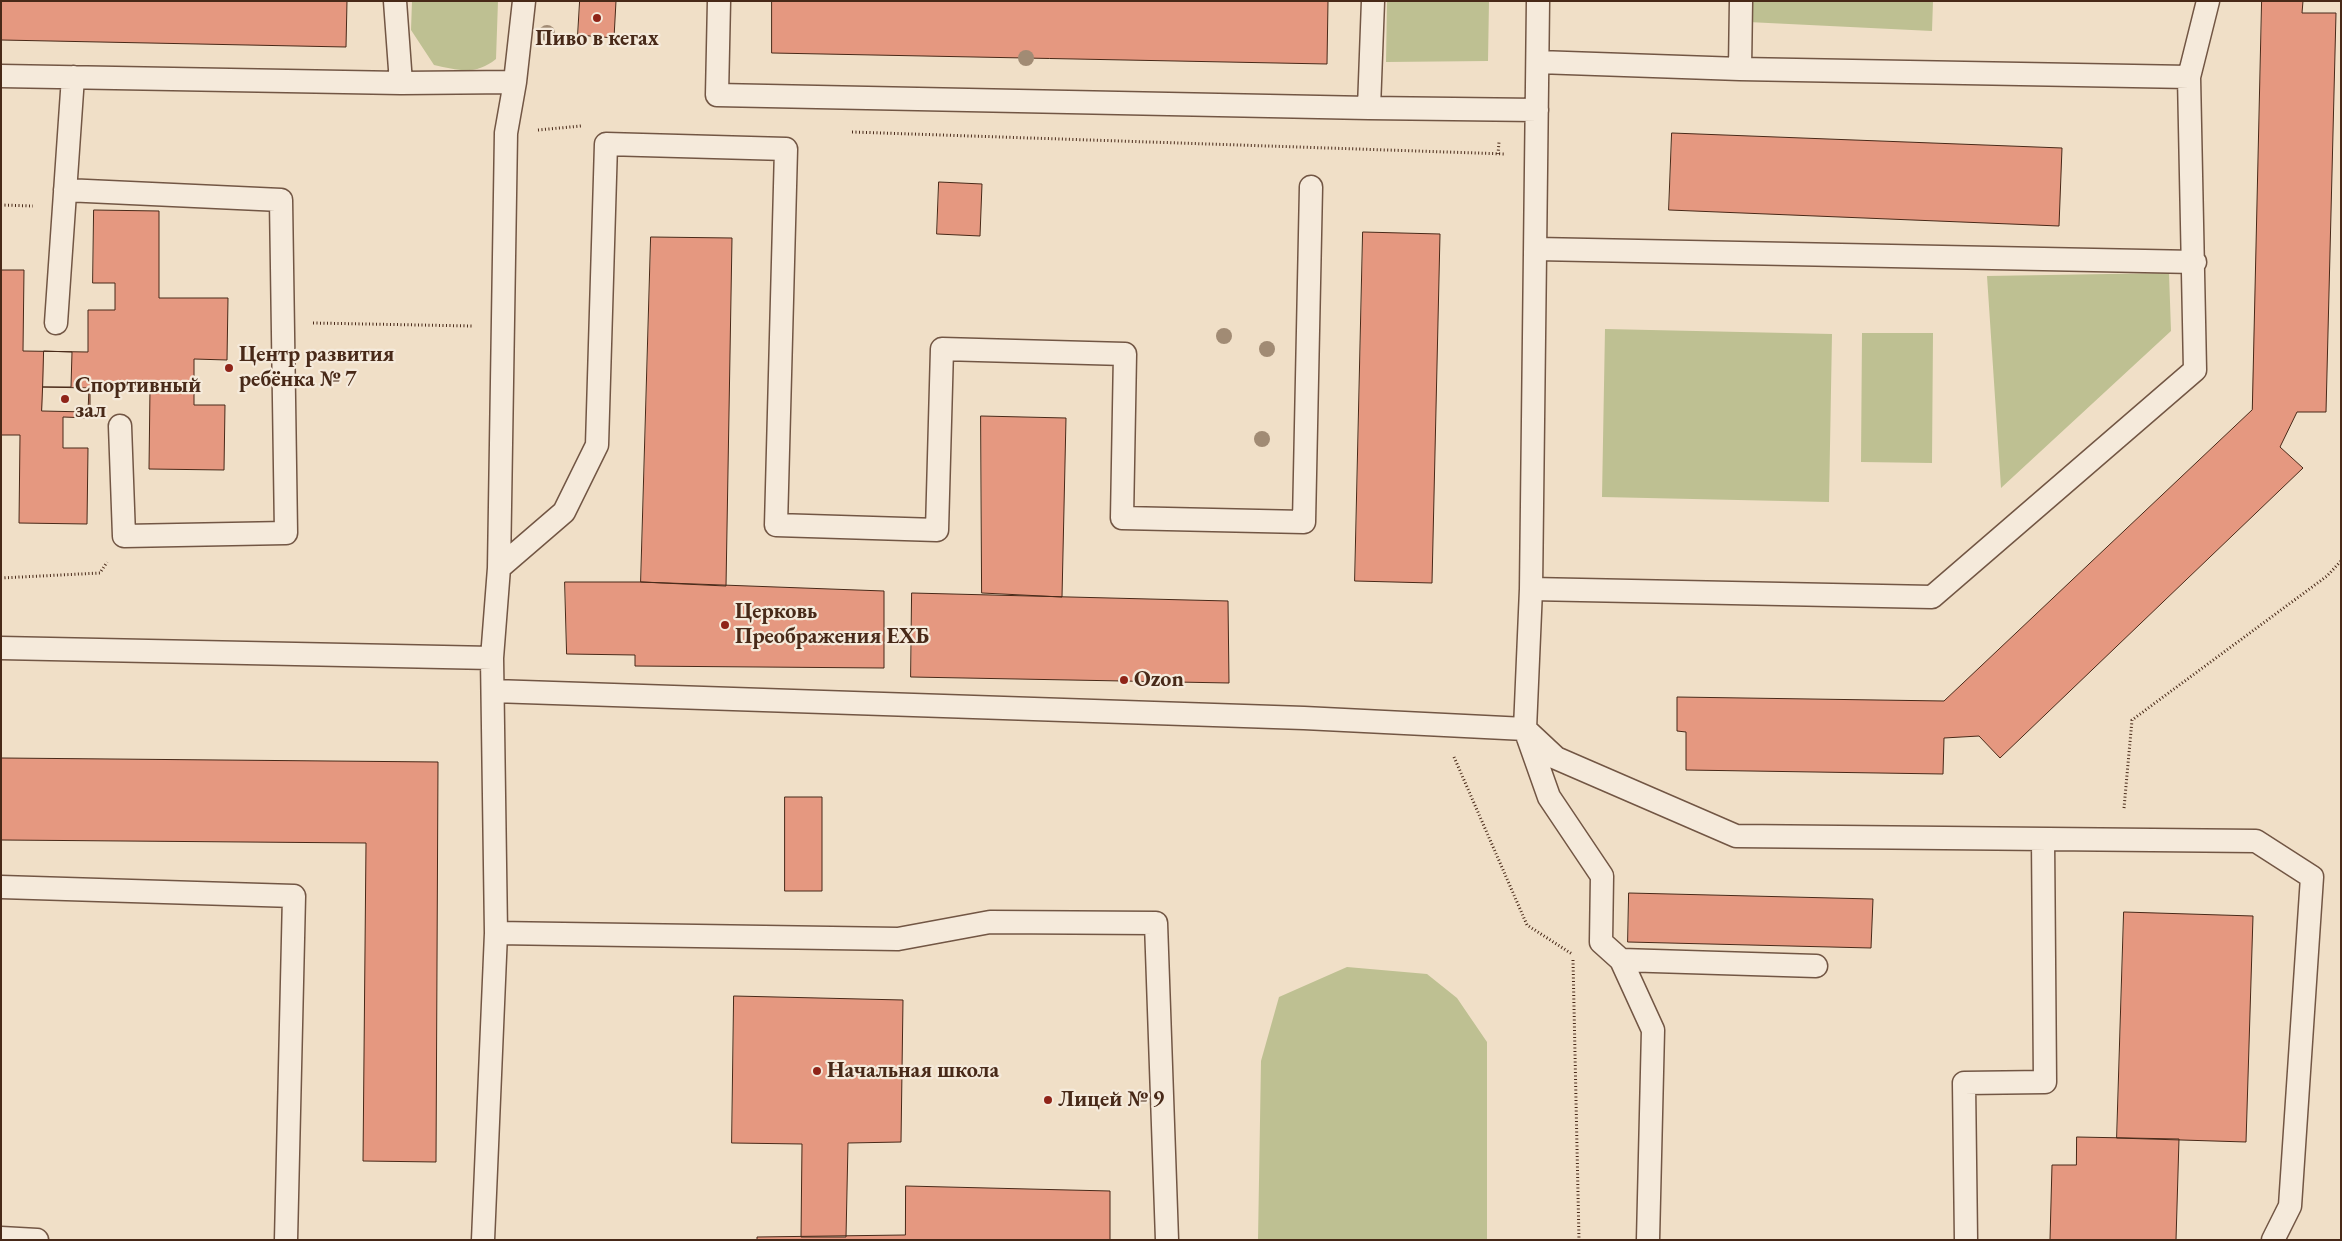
<!DOCTYPE html>
<meta charset="utf-8">
<style>
body{margin:0}
#map{position:relative;width:2342px;height:1241px;overflow:hidden;background:#f0dfc7;font-family:"EB Garamond",serif}
canvas{display:block}
.frame{position:absolute;inset:0;border:2px solid #482918;pointer-events:none}
</style>
<div id="map">
<canvas width="2342" height="1241"></canvas>
<div class="frame"></div>
</div>
<script>
const context = document.querySelector('canvas').getContext('2d');
context.lineJoin = 'round';
function paint(path, color) { context.fillStyle = color; context.fill(path, 'evenodd'); }
function trace(path, color, width, dash) { context.strokeStyle = color; context.lineWidth = width; context.lineCap = dash ? 'butt' : 'round'; context.setLineDash(dash || []); context.stroke(path); }
function drawText(font, color, halo, rows, align = 'center') {
  context.font = font + ' "EB Garamond",serif'; context.lineWidth = 4.5; context.setLineDash([]); context.textBaseline = 'middle'; context.strokeStyle = halo; context.fillStyle = color; for (const [text, x, y, turn = 0] of rows) {
    context.save(); context.translate(x, y); context.rotate((+turn || 0) * Math.PI / 180); context.textAlign = isNaN(turn) ? turn : align; if (halo) context.strokeText(text, 0, 0); context.fillText(text, 0, 0); context.restore();
  }
}
paint(new Path2D(`
 M412,1H498L496,59C475,76 458,70 434,65L411,30Z
 M1387,1H1489L1488,61L1386,62Z
 M1749,1H1933L1932,31L1748,22Z
 M2169,273L2171,331L2001,488L1987,276Z
 M1605,329L1832,334L1829,502L1602,497Z
 M1862,333H1933L1932,463L1861,462Z
 M1347,967L1427,974L1457,998L1487,1042V1240H1258L1261,1061L1279,997Z`), '#bec092');
const building = new Path2D(`
 M1,1H347L346,47L1,40Z
 M580,1H616L614,38L578,35Z
 M772,1H1328L1327,64L772,53Z
 M2262,1H2303L2302,13H2336L2326,412H2297L2280,447L2303,468L2000,758L1979,736L1944,738L1943,774L1686,770V732L1677,731V697L1944,701L2252,410Z
 M1672,133L2062,148L2059,226L1669,210Z
 M939,182L982,184L980,236L937,234Z
 M94,210L159,211V298H228L227,360L194,359V405H225L224,470L149,469L150,388H90V418L63,417V448H88L87,524L19,523L20,435H1V270H24L23,351L88,352V310H115V283H93Z
 M1363,232L1440,234L1432,583L1355,581Z
 M651,237L732,238L726,586L641,582Z
 M44,351L72,352L71,387H43Z
 M43,387L89,388L88,412L42,411Z
 M981,416L1066,418L1062,597L982,593Z
 M565,582H641L884,591V668L635,666V655L567,654Z
 M912,593L1228,601L1229,683L911,677Z
 M1,758L438,762L436,1162L363,1161L366,843L1,840Z
 M785,797H822V891H785Z
 M1629,893L1873,899L1871,948L1628,942Z
 M2124,912L2253,916L2246,1142L2117,1138Z
 M734,996L903,1000L901,1142L848,1143L846,1237H801L802,1144L732,1143Z
 M2077,1137L2179,1139L2176,1240H2050L2052,1165H2076Z
 M906,1186L1110,1191V1240H757V1237L905,1235Z`);
paint(building, '#e59880');
trace(building, '#482918', 1);
const lane = new Path2D(`
 M719,1L717,95L1369,108L1373,1
 M1538,62L1740,69L2189,77L2208,1
 M1740,69L1741,1
 M1,76L401,83L395,1
 M401,83L515,82
 M1369,108L1537,110
 M65,190L281,200L286,533L124,536L120,426
 M1537,249L2195,262
 M56,323L73,77
 M499,568L564,512L597,445L606,144L786,149L776,525L937,530L942,349L1125,354L1122,518L1304,522L1311,187
 M1531,589L1932,597L2195,370L2189,77
 M1,648L492,658
 M493,691L1304,718L1525,729L1531,589L1538,1
 M1525,729L1556,758L1736,836L2256,841L2312,877L2290,1206L2273,1240
 M1526,732L1549,797L1602,876L1601,942L1621,960L1653,1030L1648,1240
 M1,887L294,896L286,1240
 M496,933L898,939L990,922L1156,923L1167,1240
 M1621,960L1816,966
 M1,1238L37,1240
 M483,1240L496,933L492,658L499,568L506,133L515,82L524,1
 M1966,1240L1964,1083L2045,1082L2043,839`);
trace(lane, '#725644', 25);
trace(new Path2D(`
 M538,130L581,126
 M852,132L1506,154
 M1498,154L1499,142
 M1,205L33,206
 M313,323L472,326
 M1,578L100,573L107,562
 M1454,757L1527,925L1572,954
 M2124,808L2132,720L2327,576L2341,561
 M1573,960L1579,1240`), '#482918', 3, [1, 2.5]);
trace(lane, '#f5eadb', 22);
context.fillStyle = '#a18b74';
for (const [x, y] of [
 [547,33],
 [1026,58],
 [1224,336],
 [1267,349],
 [1262,439]
]) { context.beginPath(); context.arc(x, y, 8, 0, 2 * Math.PI); context.fill(); }
for (const [x, y, r, color] of [
 [597,18,5,"#8f2418"],
 [229,368,5,"#8f2418"],
 [65,399,5,"#8f2418"],
 [725,625,5,"#8f2418"],
 [1124,680,5,"#8f2418"],
 [817,1071,5,"#8f2418"],
 [1048,1100,5,"#8f2418"]
]) { const dot = new Path2D(); dot.arc(x, y, r, 0, 2 * Math.PI); context.fillStyle = color; context.fill(dot); trace(dot, '#f5eadb', 2); }
drawText('bold 22px', '#482918', '#f5eadb', [
 ["Пиво в кегах",597,39,"center"],
 ["Центр развития",239,355],
 ["ребёнка № 7",239,380],
 ["Спортивный",75,386],
 ["зал",75,411],
 ["Церковь",735,612],
 ["Преображения ЕХБ",735,637],
 ["Ozon",1134,680],
 ["Начальная школа",827,1071],
 ["Лицей № 9",1058,1100]
], 'left');
</script>
